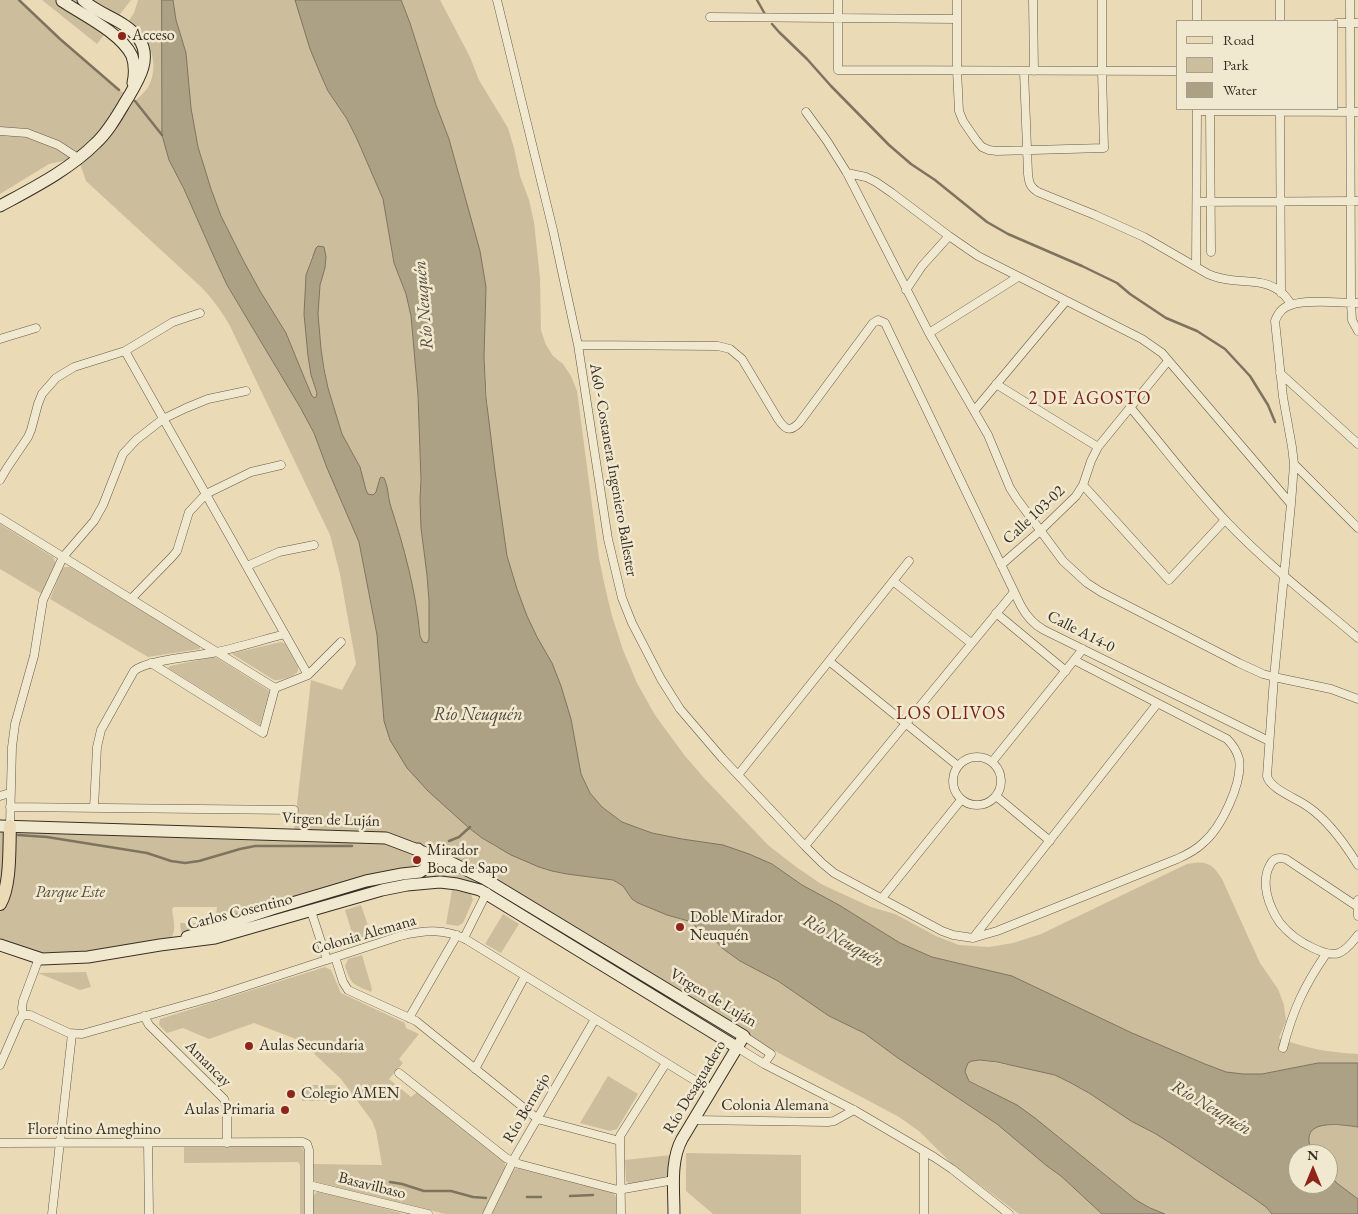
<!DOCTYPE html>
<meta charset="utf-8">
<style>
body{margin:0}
#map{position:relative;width:1358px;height:1214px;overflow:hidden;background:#eadbb6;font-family:"EB Garamond",serif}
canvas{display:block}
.legend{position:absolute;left:1176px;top:20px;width:162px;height:90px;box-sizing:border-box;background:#f1e8d0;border:1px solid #a79e8c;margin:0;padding:6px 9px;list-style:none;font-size:15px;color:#382f25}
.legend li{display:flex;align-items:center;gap:10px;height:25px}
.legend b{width:25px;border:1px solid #a79e8c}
.north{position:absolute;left:1288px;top:1144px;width:50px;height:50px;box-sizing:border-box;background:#f1e8d0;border:1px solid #a79e8c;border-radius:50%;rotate:0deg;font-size:14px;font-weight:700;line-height:20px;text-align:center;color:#382f25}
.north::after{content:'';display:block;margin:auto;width:18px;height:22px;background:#8f2418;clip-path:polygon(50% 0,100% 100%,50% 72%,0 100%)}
</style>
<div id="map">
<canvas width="1358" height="1214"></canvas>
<ul class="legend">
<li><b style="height:6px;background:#eadbb6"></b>Road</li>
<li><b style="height:14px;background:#ccbe9d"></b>Park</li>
<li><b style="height:14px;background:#ada185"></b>Water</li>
</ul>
<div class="north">N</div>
</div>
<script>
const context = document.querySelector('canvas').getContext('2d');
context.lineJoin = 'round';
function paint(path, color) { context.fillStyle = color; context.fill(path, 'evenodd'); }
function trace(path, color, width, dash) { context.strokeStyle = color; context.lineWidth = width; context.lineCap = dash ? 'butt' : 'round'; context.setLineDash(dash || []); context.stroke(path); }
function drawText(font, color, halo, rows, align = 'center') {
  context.font = font + ' "EB Garamond",serif'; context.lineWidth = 5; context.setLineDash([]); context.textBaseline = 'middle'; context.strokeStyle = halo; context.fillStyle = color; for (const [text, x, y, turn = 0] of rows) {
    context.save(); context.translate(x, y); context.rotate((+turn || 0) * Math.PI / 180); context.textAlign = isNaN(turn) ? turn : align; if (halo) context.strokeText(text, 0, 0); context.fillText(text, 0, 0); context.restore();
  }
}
paint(new Path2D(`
 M0,0H19C56,35 93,73 135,101C139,97 145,92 148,87C156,74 155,54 146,42C142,35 134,28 128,22L134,13L138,0H162V118L169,160L184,189L227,285L300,407L314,433L327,468L359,542L377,635L384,721L469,828L482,838L496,847L552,871L567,874L613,880L623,886L632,899L638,903L676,918L692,922L701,933L715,940L722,948L740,961L778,981L829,1016L864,1033L898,1058L997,1124L1047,1166L1061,1176L1102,1214H1019L951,1163L920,1132L899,1117L773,1050L506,888L392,835L294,831L311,680L342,690L356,664L340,574L330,535L230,326C222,312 212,298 200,286L86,181L78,158L49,164L0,194Z
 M42,0H131L97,44Z
 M173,0H295L310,49L320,73L328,91L347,119L357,139L383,199L394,263L406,295L411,316L418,395L421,480L420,499L427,575L429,601V639L427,643L423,642L420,636L419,624L404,552L389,502L386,481L379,480L376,492L373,495L368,494L366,490L354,455L342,434L328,388L321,349L318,314L319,297L320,285L325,268L326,257L312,256L306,275L304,314L308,356L311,375L317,394L316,397L315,398L312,396L306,382L286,333L260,291L243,260L221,216L211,189L198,147L191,108L186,53L176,20Z
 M401,0H440L470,57L479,80L508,128L514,148L520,176L529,200L534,222L540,278L541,330L546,345L553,356L563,364L571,376L577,391L599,558L605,587L612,616L623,650L637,683L655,715L685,756L705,779L768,845L795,866L821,884L871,907L895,914L936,936L959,945L989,947L1013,943L1041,934L1187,864C1206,860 1212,863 1222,879L1260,963L1278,989L1284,1005L1286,1021L1279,1038C1307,1049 1328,1052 1358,1054V1063H1318L1262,1074H1243L1226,1072L1205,1064L1132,1033L1012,976L932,957L900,943L839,905L802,885L772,864L682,839L652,833L622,822L602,807L590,793L581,774L571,719L527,616L517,590L507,556L490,437L484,357L469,212L449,139L436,105L410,23Z
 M0,524L53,557L55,562V564L42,594L0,569Z
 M64,567H70L200,646V649L148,657L50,599L62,569Z
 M281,642L285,644L298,667C298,668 298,670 298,671C296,676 279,681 274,680L232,654L234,653Z
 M213,657L217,658L268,690L269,692L260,725L168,668L170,666Z
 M0,830L5,832L0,898Z
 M15,831L380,841L418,853L423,865L183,934L181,931L180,923H201L213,920L216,915L217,907H174L172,909C173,918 177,930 171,938L124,948L49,955L0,940V912L7,898Z
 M430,858L479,881V883L476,884L443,878L223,933L204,934L359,886L420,875Z
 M452,890L471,894L473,900L463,923L458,926L446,924Z
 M497,893L733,1036L732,1038L497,894Z
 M361,905L372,937L355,943L345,910Z
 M503,914L519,924L501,953L485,944Z
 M362,955L372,989L371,992C353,984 351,985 345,966L348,959Z
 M325,967L331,970L341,993L405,1023L406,1028L419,1034L399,1059L403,1063L389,1079L411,1097L416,1093H418L505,1162V1170L483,1214H445L316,1182L314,1181L313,1164L382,1165L376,1131L372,1121L341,1079L305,1045L296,1039L254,1023L209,1039L183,1028L167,1033L159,1025L160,1019Z
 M86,972L91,987L80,990L38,973Z
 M980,1060L1041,1071L1055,1075L1071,1083L1089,1093L1131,1121L1156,1134L1175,1146L1252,1197L1266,1207L1272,1214H1165L1150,1208L1136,1200L1055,1134L981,1086C977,1084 972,1082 969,1080C963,1074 964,1064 972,1061C972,1061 980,1060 980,1060Z
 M608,1076L638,1094L617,1129L610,1131L580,1123Z
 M302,1085H339V1101H302Z
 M1323,1125L1346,1126L1358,1127V1199L1338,1184L1328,1174V1154H1313C1306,1139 1305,1130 1323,1125Z
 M298,1146L303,1148L304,1152V1214H300V1165L298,1162L184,1163V1147Z
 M686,1153L801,1155V1214H713L686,1191Z
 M671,1155L668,1176L665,1178L633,1184H630L626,1181L625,1160Z
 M516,1168L613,1193L616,1197V1214H492L513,1171Z
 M319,1191L401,1213L402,1214H313C313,1206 310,1194 319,1191Z`), '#ccbe9d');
const water = new Path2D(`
 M162,0H173L176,20L186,53L191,108L198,147L211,189L221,216L243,260L260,291L286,333L306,382L312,396L315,398L316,397L317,393L311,375L308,356L304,314L306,275L316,248L318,246L324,247L326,257L325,268L320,285L318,314L321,349L324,369L328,388L342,434L360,467L366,490L368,494L373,495L376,492L380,478L381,477L384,478C388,486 388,496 390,504C404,547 416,591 420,636L423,642L427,643L429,639V601L427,575L421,528L420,499L421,480L418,395L411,316L406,294L394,263L383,199L357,139L347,119L328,91L320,73L310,49L295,0H401L410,23L436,105L449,139L480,251L486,287L484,357L486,397L495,471L507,556L517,589L527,616L537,637L552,663L561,686L571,719L581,774L590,793L602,807L622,822L652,833L682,839L723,845L749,854L772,864L802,885L839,905L900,943L932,957L1012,976L1132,1033L1205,1064L1226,1072L1243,1074H1262L1318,1063H1358V1127C1336,1124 1296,1118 1313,1154H1298V1184H1328V1174L1338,1184L1358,1199V1214H1272L1266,1207L1252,1197L1175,1146L1156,1134L1131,1121L1089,1093L1071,1083L1055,1075L997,1062L980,1060L972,1061L968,1063L966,1068L965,1072L969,1081L1017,1105L1035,1118L1136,1200L1150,1208L1165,1214H1102L1061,1176L1047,1166L997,1124L898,1058L864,1033L829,1016L778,981L740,961L722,948L715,940L701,933L692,922L667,915L638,903L632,899L623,886L613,880L567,874L552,871L539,867L511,855L482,838L469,828L428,791L407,768L390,740L384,721L377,635L359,542L327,468L314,433L300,407L227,285L215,259L184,189L169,160L162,135Z`);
paint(water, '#ada185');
trace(water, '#7e735f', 1);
trace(new Path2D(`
 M19,0L60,39L119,90
 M757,0L766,16
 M772,24L779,32L807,59L831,86L889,145L911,164L935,180L987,222L1008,234L1082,266L1117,283L1130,294L1166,318L1197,331L1225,349L1250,376L1268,405L1275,422
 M135,101L162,135
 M18,835L47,837L147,853L171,861L185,863L199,861L240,849L255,846H352
 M449,841L459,837L470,827
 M390,1182L402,1184L424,1191H451L473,1197L486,1198
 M570,1196L593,1195
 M527,1197H541`), '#7e735f', 2.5);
const street = new Path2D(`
 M497,0L553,230L578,345L608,539L622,598L632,623L661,679L680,709L722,758L805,846L822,863L834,873L942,931L953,935L973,938L997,931L1177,859C1186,855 1196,850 1203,843C1221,828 1243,783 1239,759C1237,751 1233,745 1227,739L1074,660
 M838,0V70L1177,71
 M957,0V70L959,111L963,121L976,140L982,147L989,150L997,151L1104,148L1102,71V0
 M1033,0L1034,71
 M1280,0V21
 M1350,0L1351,303L1352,320L1358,331
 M710,17L957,19
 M1197,21V0
 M1337,23H1358
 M1024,71L1028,174C1029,183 1030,187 1038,192L1095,215L1144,237L1208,274C1215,277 1223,279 1231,280C1249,282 1266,280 1281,292C1285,295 1288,300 1291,304
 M1210,109L1211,252
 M1197,111L1358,112
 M1280,111L1281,293
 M806,112L827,141L847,173L929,333L988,435L1010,488L1017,499L1063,561L1087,583L1101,592L1239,663L1263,674L1274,677L1331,689L1358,699
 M0,131L27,133L58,145L78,158
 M847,173L866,177L876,182L892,193L949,236L978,256L1142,339L1162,353L1291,504
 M1197,202L1358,201
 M1196,267L1197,109
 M906,290L922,266L949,236
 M1358,303C1341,303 1306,299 1291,305C1282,307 1278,313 1275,321L1283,397L1292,447L1294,464L1291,504L1274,677L1267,776C1270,789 1296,798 1307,806C1328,820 1345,844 1358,865
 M929,333L1018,277
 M0,339L36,328
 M578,345L718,346L730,349L742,359L778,419C785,429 789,433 799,423L873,323L878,320L885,323L1021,606C1027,617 1033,624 1044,630L1269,741
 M125,351L308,675
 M1280,373L1358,444
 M996,384L1098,447
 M1130,407C1162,445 1192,485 1226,521C1267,564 1313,600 1358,638
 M974,411L1066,301
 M1294,464L1358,528
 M0,480L7,468L28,437L31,430L38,404L42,394L56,378L74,367L125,351L173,322L200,313
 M1083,485L1169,580L1225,520
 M0,518L275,688
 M1001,565L1040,531L1076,496L1083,485L1091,461L1098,447L1168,361
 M247,566L279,552L314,545
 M893,581L971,643
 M131,599L172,557L177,551L189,512L206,494L251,472L281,465
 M996,613L1066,671
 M829,661L958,766
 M151,663L263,733L275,688L308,675L341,642
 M953 781a24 24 0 1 1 48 0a24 24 0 1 1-48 0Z
 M992,762L1083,649
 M738,775L909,561
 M0,796L10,793
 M996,796L1050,841
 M10,807L294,810
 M94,808L97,747L101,730L134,671C146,660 199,656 217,652C240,647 262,640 285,634
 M10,826L12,747L15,724L34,656L43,600L63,557L94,521L103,505L123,454L136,440L163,419L186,408L208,399L246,391
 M805,846L1014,592
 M882,898L961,800
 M1358,900V916
 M1358,907L1286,859C1279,857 1273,858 1270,865C1260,883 1269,907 1280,923C1289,934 1300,942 1313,948C1336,959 1343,955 1358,935
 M311,911L327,960
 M464,938L487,892
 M973,938L1157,704
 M335,957L343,982L348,990L416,1021L534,1116L541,1120L620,1141
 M23,1015H30L69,1033L82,1034L213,997L400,936C424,930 445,928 467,940L712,1091
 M144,1016L149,1025L224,1099L227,1107V1143
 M409,1018L457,935
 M744,1036L771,1054L764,1064
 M738,1048L764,1064L854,1110L934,1157L952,1169L1009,1214
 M1283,1048C1293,1010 1304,986 1326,954
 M0,1065L20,1019L23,1015L22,1008L23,1001L39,958
 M475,1069L525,976
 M399,1073L506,1158L519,1164L618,1190L674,1180
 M694,1120L828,1122L834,1121L854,1110
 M0,1143L303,1142L307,1144L309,1150V1214
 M148,1143L149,1214
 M309,1185L428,1214
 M52,1214L72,1034
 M487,1214L515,1157L595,1019
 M621,1214L620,1136L666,1063
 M924,1214V1152`);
const secondary = new Path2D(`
 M62,1C83,15 121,33 132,56C135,65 135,74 133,83
 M0,206C33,188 69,170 96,143C110,130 119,112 129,96C139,79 152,58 139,39C126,20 99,15 83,0
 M0,826L386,838L452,863L485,879L744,1036L682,1139C670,1161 674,1189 674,1214
 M187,937L272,909L366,881L402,874L420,872L426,868C428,860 425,854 418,849
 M0,945L42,959L88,957L160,945L215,938L382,890L407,885L440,882L457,884L480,890L738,1048`);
const primary = new Path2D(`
 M0,904C11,885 9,848 10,826`);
trace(street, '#645a49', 9);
trace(secondary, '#382f25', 13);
trace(primary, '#382f25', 14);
trace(street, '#f1e8d0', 8);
trace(secondary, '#f1e8d0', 11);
trace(primary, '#eadbb6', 12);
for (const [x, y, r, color] of [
 [122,36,5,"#8f2418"],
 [417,860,5,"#8f2418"],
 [680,927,5,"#8f2418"],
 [249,1046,5,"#8f2418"],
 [291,1094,5,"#8f2418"],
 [285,1110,5,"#8f2418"]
]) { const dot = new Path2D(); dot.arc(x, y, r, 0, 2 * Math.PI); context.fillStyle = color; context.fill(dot); trace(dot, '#f1e8d0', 2); }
drawText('16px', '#382f25', '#f1e8d0', [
 ["Acceso",132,36],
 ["Mirador",427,851],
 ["Boca de Sapo",427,869],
 ["Doble Mirador",690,918],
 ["Neuquén",690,936],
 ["Aulas Secundaria",259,1046],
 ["Colegio AMEN",301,1094],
 ["Aulas Primaria",275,1110,"right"]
], 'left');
drawText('16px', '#382f25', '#f1e8d0', [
 ["A60 - Costanera Ingeniero Ballester",613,470,80],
 ["Calle 103-02",1034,515,-43],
 ["Calle A14-0",1081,632,27],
 ["Virgen de Luján",331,820,2],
 ["Carlos Cosentino",240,912,-14],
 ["Colonia Alemana",364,935,-16],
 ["Virgen de Luján",713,998,31],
 ["Amancay",208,1064,45],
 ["Río Desaguadero",695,1087,-59],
 ["Colonia Alemana",775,1106],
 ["Río Bermejo",527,1108,-60],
 ["Florentino Ameghino",94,1130],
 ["Basavilbaso",372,1186,14]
]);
drawText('italic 16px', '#564c3d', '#f1e8d0', [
 ["Parque Este",70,893]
]);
drawText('italic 18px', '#554c3d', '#f1e8d0', [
 ["Río Neuquén",424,305,-95],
 ["Río Neuquén",478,715],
 ["Río Neuquén",843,941,29],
 ["Río Neuquén",1211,1108,31]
]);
context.letterSpacing = '1px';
drawText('18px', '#7a1f14', '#f1e8d0', [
 ["2 DE AGOSTO",1090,399],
 ["LOS OLIVOS",951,714]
]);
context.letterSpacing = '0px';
</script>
